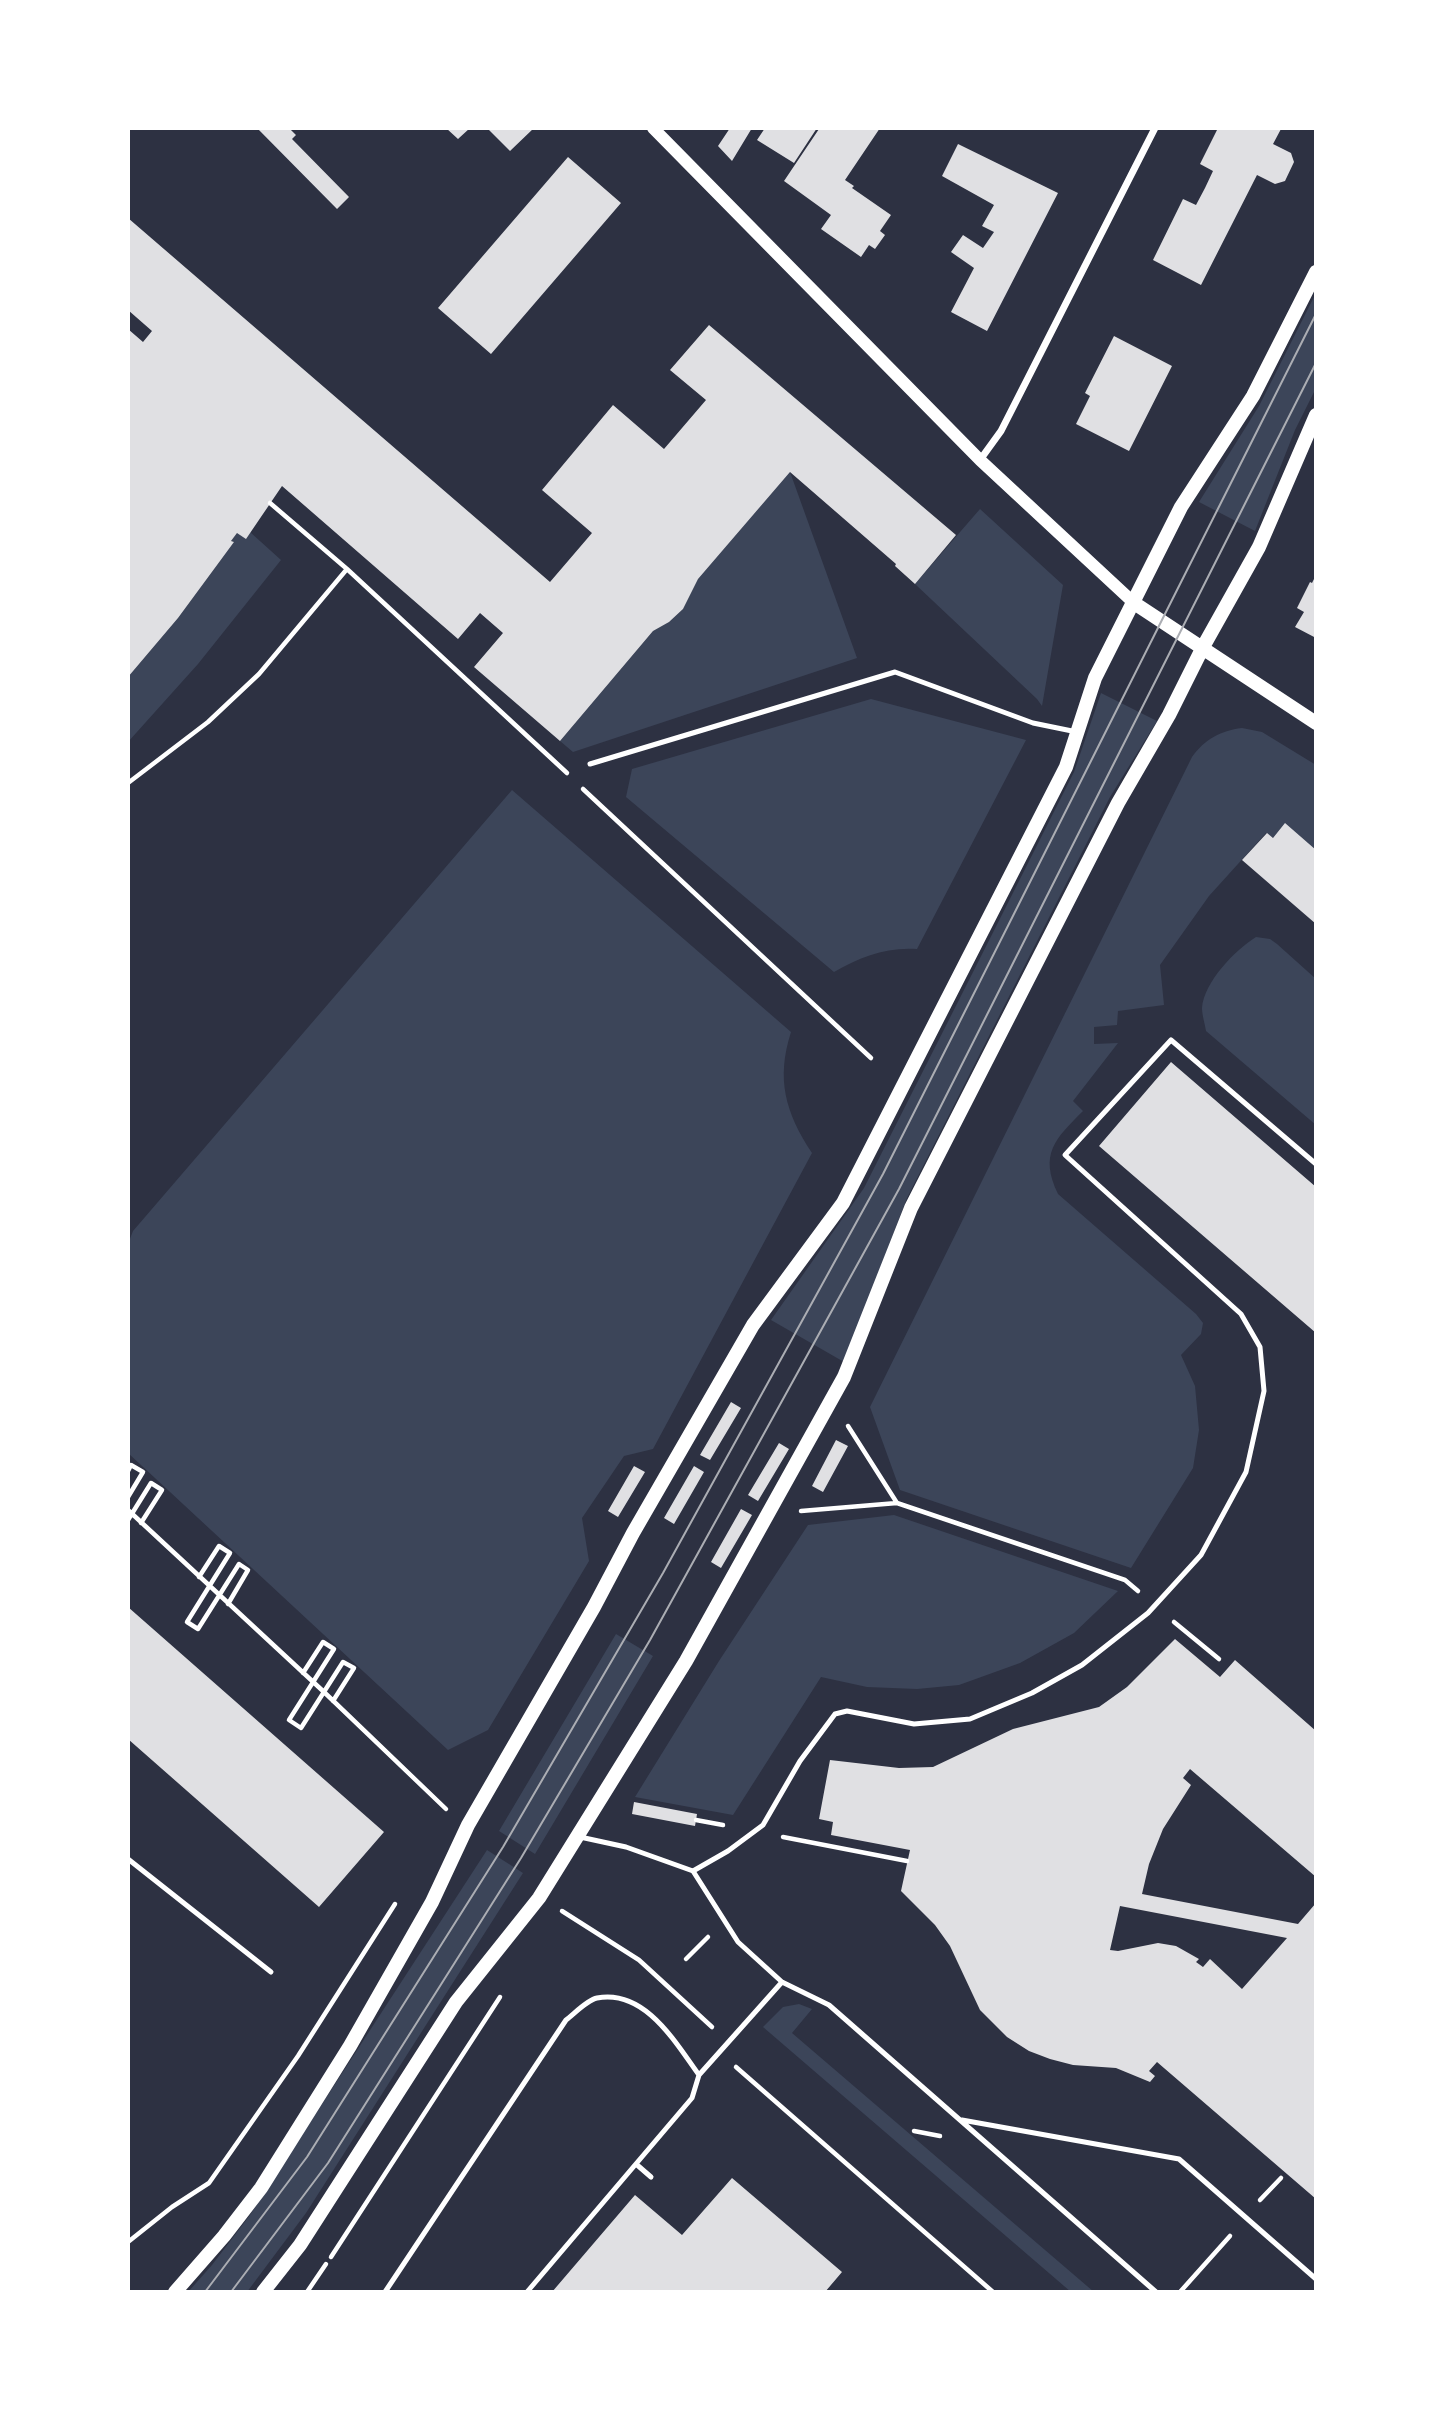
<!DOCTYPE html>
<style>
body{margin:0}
#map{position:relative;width:1444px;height:2420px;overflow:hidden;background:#2d3142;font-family:"Work Sans",sans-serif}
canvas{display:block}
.frame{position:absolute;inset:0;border:130px solid #fff;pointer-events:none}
</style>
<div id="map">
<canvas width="1444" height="2420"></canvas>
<div class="frame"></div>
</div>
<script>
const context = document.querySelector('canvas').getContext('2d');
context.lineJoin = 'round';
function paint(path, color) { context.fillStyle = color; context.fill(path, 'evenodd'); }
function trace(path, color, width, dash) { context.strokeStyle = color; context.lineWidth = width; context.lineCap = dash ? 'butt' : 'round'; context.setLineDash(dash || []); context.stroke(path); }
paint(new Path2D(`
 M1316,293V388L1295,430L1255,531L1199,502L1259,406Z
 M790,472L857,658L573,752L560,741L653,631L669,622L683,609L698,579Z
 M980,509L1063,585L1042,706L1037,699L915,584Z
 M250,532L281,560L198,664L128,742V677L178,618L234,542L231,541L237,533Z
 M1101,693L1157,721L1110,797L907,1198L844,1362L771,1320L864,1188L1074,772Z
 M871,699L1026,740L917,949C885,947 861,957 834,972L626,797L632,769Z
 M1242,728L1262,732L1316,765V850L1285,824L1273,838L1266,833L1209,896L1160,965L1164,1005L1118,1011L1117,1025L1094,1027V1044L1118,1043L1073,1101L1083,1111C1055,1139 1039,1154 1058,1194L1196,1314L1203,1323L1201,1334L1181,1355L1195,1386L1199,1430L1193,1468L1131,1568L900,1490L870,1407L1192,757C1205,739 1220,731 1242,728Z
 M512,790L791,1032C776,1079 785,1112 812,1153L653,1449L624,1456L582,1518L589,1561L488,1730L448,1750L128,1453V1244L133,1231Z
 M1256,937L1270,939L1277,944L1316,979V1125L1206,1031C1205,1024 1202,1015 1202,1008C1204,982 1235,950 1256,937Z
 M894,1515L1118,1591L1074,1633L1020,1663L959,1685L917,1689L867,1687L821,1677L733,1815L635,1797L719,1661L808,1525Z
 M616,1634L653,1656L535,1854L499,1831Z
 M487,1850L523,1873L306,2213L247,2292H188L212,2265L250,2215Z
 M799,2004L812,2009L792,2033L1094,2292H1071L763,2027L783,2007Z`), '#3c4559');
paint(new Path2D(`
 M257,128H289L296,135L292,139L349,197L337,209Z
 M446,128H470L458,139Z
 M487,128H534L510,151Z
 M730,128H752L732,161L718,146Z
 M765,128H817L794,163L757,140Z
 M817,128H880L845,180L854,186L852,188L891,215L880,231L885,235L875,249L869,245L861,257L821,229L831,215L784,181L819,129Z
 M1218,128H1278L1281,129L1273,144L1291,153L1294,162L1285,181L1275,184L1257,175L1201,285L1153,260L1183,199L1196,205L1205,188L1213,171L1200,164Z
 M958,144L1058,193L987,331L951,312L974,268L951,252L963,235L983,248L994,232L982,226L994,205L942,176Z
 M568,157L621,203L491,354L438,308Z
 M128,218L550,582L592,533L542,490L613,405L664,449L706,400L670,370L709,325L956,535L915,584L895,566L896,564L790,472L698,579L683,609L669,622L653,631L560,741L474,667L503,633L480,613L458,639L282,486L246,539L237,533L231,541L234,542L178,618L128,677V329L143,342L152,331L128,310Z
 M1114,336L1172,366L1129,451L1076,424L1090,396L1085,393Z
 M1316,575V638L1295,627L1304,612L1297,608L1310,582L1312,583Z
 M1285,823L1316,850V924L1242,860L1267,833L1273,838Z
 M1171,1062L1316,1187V1333L1099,1146Z
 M731,1402L741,1408L710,1460L700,1455Z
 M836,1440L848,1446L823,1492L812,1486Z
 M779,1443L789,1449L758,1501L748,1495Z
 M634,1466L645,1472L618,1517L608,1511Z
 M694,1466L704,1472L674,1524L664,1518Z
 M741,1509L752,1515L721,1568L711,1562Z
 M128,1607L384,1832L319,1907L128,1739Z
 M1175,1639L1220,1677L1235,1660L1316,1731V1877L1190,1769L1183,1778L1191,1785L1163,1829L1149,1864L1142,1894L1298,1924L1316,1903V2199L1157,2062L1149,2071L1155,2076L1150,2082L1116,2068L1073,2065L1050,2059L1029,2051L1007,2037L980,2010L950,1946L935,1925L901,1891L910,1850L831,1835L833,1822L819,1819L830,1760L899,1768L933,1767L1013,1729L1099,1707L1127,1687ZM1120,1906L1287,1938L1242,1989L1210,1959L1203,1967L1196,1962L1199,1959L1176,1946L1158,1943L1118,1951L1110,1950Z
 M634,1802L697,1814L695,1826L632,1814Z
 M732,2178L842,2272L825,2292H552L635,2195L682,2235Z`), '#e0e0e3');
trace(new Path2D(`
 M270,503L347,569L567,773
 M128,783L208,722L259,674L347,569
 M583,789L871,1058
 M128,1471L131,1465L143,1472L128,1497
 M897,1503L1125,1580L1138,1591
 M128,1510L324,1692L446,1809
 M801,1511L897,1503L848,1426
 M128,1520L151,1483L162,1490L141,1523
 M199,1577L219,1546L230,1553L187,1622L198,1629L239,1564L248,1570L228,1604
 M1174,1622L1219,1659
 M303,1673L323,1642L334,1649L289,1720L301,1728L343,1662L354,1668L333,1701
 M696,1820L723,1825
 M783,1837L907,1861
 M562,1911L639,1960L712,2027
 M686,1959L708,1937
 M736,2067L993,2292
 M914,2131L940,2136
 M1260,2200L1281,2178
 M128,2242L172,2207L209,2183L298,2056L395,1904
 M331,2257L500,1997
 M307,2292L326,2264
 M1180,2292L1230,2236`), '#fff', 4.5);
trace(new Path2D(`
 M590,764L895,672L1033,723L1077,732
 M580,1837L626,1847L693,1871L738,1942L782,1982L829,2005L1156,2292
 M128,1859L271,1972
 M693,1871L728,1851L763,1825L800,1761L835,1714L847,1711L914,1724L970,1719L1032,1693L1082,1665L1148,1613L1201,1555L1246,1472L1264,1391L1260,1347L1241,1314L1065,1155L1171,1040L1316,1164
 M962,2120L1179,2159L1316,2279
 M636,2164L651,2177
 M385,2292L566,2020C574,2014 587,2000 597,1998C645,1989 675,2042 699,2075
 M527,2292L692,2098L699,2075L782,1982`), '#fff', 5);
trace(new Path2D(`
 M980,460L1001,431L1155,128`), '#fff', 7);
trace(new Path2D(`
 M653,128L980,460L1134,603`), '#fff', 12);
trace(new Path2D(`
 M1134,603L1316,723
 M175,2292L224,2236L261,2188L350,2046L432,1902L468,1825L594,1607L633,1533L753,1325L843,1203L1066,767L1095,678L1181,507L1253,396L1316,272
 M263,2292L300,2245L456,2002L539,1898L686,1661L844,1377L911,1208L1118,803L1169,715L1203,647L1259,547L1316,415`), '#fff', 14);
trace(new Path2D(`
 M205,2292L307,2157L503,1847L663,1573L883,1174L1316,314
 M231,2292L328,2163L521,1858L650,1640L899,1189L1316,363`), '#abadb3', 2);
</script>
